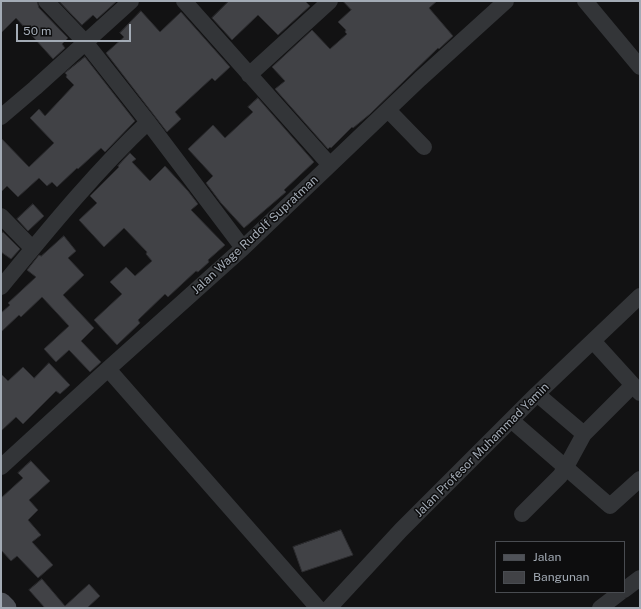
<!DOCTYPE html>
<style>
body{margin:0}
#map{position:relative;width:641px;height:609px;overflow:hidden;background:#121213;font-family:"Public Sans",sans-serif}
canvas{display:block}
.frame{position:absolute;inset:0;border:2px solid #a3abb5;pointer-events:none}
.legend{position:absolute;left:495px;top:541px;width:130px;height:52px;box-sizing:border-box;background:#0d0d0e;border:1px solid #494c51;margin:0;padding:5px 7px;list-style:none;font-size:12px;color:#a3abb5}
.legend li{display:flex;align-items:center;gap:8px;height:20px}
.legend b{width:20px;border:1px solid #494c51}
.scale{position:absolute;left:16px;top:24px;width:115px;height:18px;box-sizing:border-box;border:2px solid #a3abb5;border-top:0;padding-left:5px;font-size:12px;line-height:14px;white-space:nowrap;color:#a3abb5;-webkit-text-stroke:3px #0d0d0e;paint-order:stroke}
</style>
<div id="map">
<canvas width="641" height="609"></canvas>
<div class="frame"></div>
<ul class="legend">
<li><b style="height:5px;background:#4f5258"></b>Jalan</li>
<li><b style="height:11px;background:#414246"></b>Bangunan</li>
</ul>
<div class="scale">50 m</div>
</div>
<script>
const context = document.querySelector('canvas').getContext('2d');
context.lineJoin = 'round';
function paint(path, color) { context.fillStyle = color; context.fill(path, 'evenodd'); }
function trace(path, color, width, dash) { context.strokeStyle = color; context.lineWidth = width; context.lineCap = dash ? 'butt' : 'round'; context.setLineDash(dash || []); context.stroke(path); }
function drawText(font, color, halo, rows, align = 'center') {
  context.font = font + ' "Public Sans",sans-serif'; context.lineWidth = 3; context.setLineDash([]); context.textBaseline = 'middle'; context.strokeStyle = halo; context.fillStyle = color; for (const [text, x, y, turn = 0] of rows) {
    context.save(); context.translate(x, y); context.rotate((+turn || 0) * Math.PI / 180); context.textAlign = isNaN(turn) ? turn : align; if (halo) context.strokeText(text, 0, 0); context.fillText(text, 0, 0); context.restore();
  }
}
const building = new Path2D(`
 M1,1H37L39,8L68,38L62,44L65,48L53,59L16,18L1,33Z
 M59,1H117L97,19L93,15L82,25Z
 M229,1H305L310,6L278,35L258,15L232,40L212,18Z
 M343,1H437L429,8L453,36L439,49L438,48L370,114L353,128L352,127L331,148L330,147L328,149L275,89L285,81L272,67L312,30L330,49L347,34L345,32L346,30L338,22L351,10Z
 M141,11L160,32L181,12L230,67L215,81L212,78L175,112L181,119L167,132L106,53L124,37L120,33Z
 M85,57L135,121L105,152L101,148L78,169L77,168L57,187L52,182L47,186L39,178L18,197L7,186L1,192V138L29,167L54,143L30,118L39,109L45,116L74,85L66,77L67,75L65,73Z
 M258,98L314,162L284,190L286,192L244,228L221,203L206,183L213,176L188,149L213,125L225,138L253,112L248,107Z
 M130,153L136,159L132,162L150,181L165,166L188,191L198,204L191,210L225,245L208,260L209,262L198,272L196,271L168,297L165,294L138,320L140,323L117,345L94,320L122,294L110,282L126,267L135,276L152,261L146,254L147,252L124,228L104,247L79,220L97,203L90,196L119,167L118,166Z
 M33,204L44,216L28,231L17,219Z
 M3,232L20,249L11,259L1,252V234Z
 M64,236L76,251L68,258L84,275L63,295L94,328L81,341L101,362L90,372L69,350L56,362L44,349L69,326L42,297L21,317L19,315L1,332V313L10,305L8,303L36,277L27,270L39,255L41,256Z
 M49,363L70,385L60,394L56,391L23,424L16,417L1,431V374L8,381L23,367L34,378Z
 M31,461L50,481L29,500L38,510L28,520L41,535L32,542L53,565L38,578L17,556L11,561L1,550V498L23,478L18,473Z
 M341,530L353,555L302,572L293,547Z
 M42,579L65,606L89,584L100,596L87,608H45L29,590Z`);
paint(building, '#414246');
trace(building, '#2c2c2f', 1);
trace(new Path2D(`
 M46,1L85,42L148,122L243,248
 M184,1L330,165
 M585,1L640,67
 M249,75L330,1
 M388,110L424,147
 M1,117L35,88L131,1
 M1,216L32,248
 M1,287C48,230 95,172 148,122
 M593,341L633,385
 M108,369L318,608
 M511,420L610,506L640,479
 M584,434L633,385L640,393
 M1,467L108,369L243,248L420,79L506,1
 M522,514L560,476L566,467L584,434L537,394
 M624,590L640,578
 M329,608L401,530L537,394L640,296
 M600,608L621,592`), '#333538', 16);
trace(new Path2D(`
 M1,603L6,608`), '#4f5258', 21);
drawText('12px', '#a3abb5', '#0d0d0e', [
 ["Jalan Wage Rudolf Supratman",255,235,-43],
 ["Jalan Profesor Muhammad Yamin",482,450,-45]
]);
</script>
